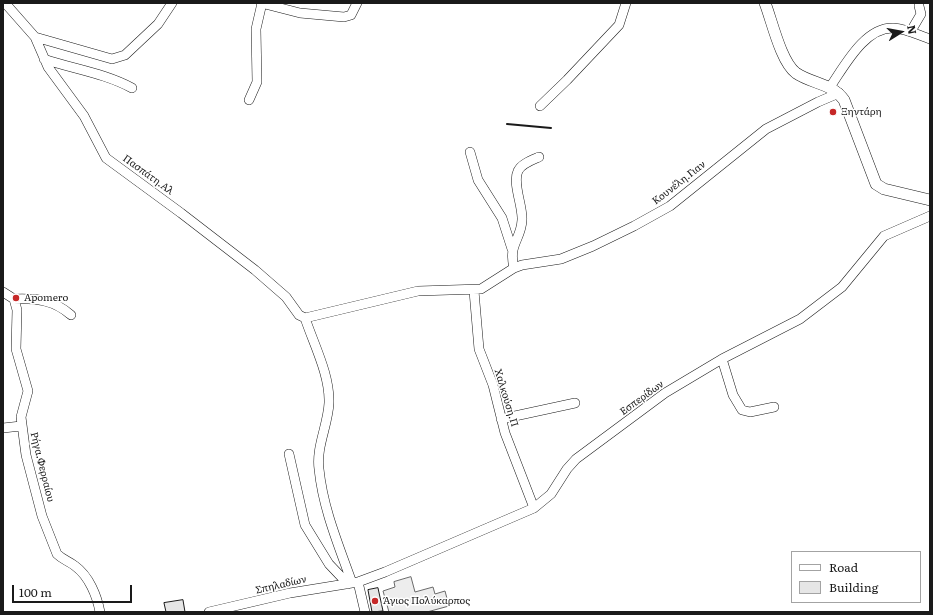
<!DOCTYPE html>
<meta charset="utf-8">
<style>
body{margin:0}
#map{position:relative;width:933px;height:615px;overflow:hidden;background:#fff;font-family:Literata,serif}
canvas{display:block}
.frame{position:absolute;inset:0;border:4px solid #1a1a1a;pointer-events:none}
.legend{position:absolute;left:791px;top:551px;width:130px;height:52px;box-sizing:border-box;background:#fff;border:1px solid #a3a3a3;margin:0;padding:5px 7px;list-style:none;font-size:12px;color:#1a1a1a}
.legend li{display:flex;align-items:center;gap:8px;height:20px}
.legend b{width:20px;border:1px solid #a3a3a3}
.north{position:absolute;left:881px;top:12px;width:40px;height:40px;-webkit-text-stroke:3px #fff;paint-order:stroke;rotate:79deg;font-size:11px;font-weight:700;line-height:16px;text-align:center;color:#1a1a1a}
.north::after{content:'';display:block;margin:auto;width:14px;height:18px;background:#1a1a1a;clip-path:polygon(50% 0,100% 100%,50% 72%,0 100%)}
.scale{position:absolute;left:12px;top:585px;width:120px;height:18px;box-sizing:border-box;border:2px solid #1a1a1a;border-top:0;padding-left:5px;font-size:12px;line-height:14px;white-space:nowrap;color:#1a1a1a;-webkit-text-stroke:3px #fff;paint-order:stroke}
</style>
<div id="map">
<canvas width="933" height="615"></canvas>
<div class="frame"></div>
<ul class="legend">
<li><b style="height:5px;background:#fff"></b>Road</li>
<li><b style="height:11px;background:#e6e6e6"></b>Building</li>
</ul>
<div class="north">N</div>
<div class="scale">100 m</div>
</div>
<script>
const context = document.querySelector('canvas').getContext('2d');
context.lineJoin = 'round';
function paint(path, color) { context.fillStyle = color; context.fill(path, 'evenodd'); }
function trace(path, color, width, dash) { context.strokeStyle = color; context.lineWidth = width; context.lineCap = dash ? 'butt' : 'round'; context.setLineDash(dash || []); context.stroke(path); }
function drawText(font, color, halo, rows, align = 'center') {
  context.font = font + ' Literata,serif'; context.lineWidth = 3; context.setLineDash([]); context.textBaseline = 'middle'; context.strokeStyle = halo; context.fillStyle = color; for (const [text, x, y, turn = 0] of rows) {
    context.save(); context.translate(x, y); context.rotate((+turn || 0) * Math.PI / 180); context.textAlign = isNaN(turn) ? turn : align; if (halo) context.strokeText(text, 0, 0); context.fillText(text, 0, 0); context.restore();
  }
}
const built = new Path2D(`
 M411,577L415,592L433,587L435,594L445,591L449,606L427,612H389L383,591L395,587L394,582Z`);
paint(built, '#ededed');
trace(built, '#6a6a6a', 1);
const building = new Path2D(`
 M378,588L383,611L372,612L368,590Z
 M183,600L185,612H166L164,603Z`);
paint(building, '#e6e6e6');
trace(building, '#1a1a1a', 1);
const minor = new Path2D(`
 M5,3L35,37L48,67L84,116L106,158L181,213L255,270L286,297L299,315L305,318L418,291L481,289L514,268L522,265L561,259L593,246L634,226L670,206L766,129L818,102L839,93
 M261,3L300,13L344,17L351,15L357,3
 M911,31L921,14L919,6
 M35,37L112,59L125,55L158,24L172,3
 M44,59C73,69 104,73 132,88
 M830,87C844,67 865,26 894,28C907,29 918,35 930,39
 M249,100L257,82L256,29L262,3
 M540,106L567,80L619,25L626,3
 M470,152L478,180L502,218L512,249
 M514,268C508,244 521,240 522,220C523,206 512,183 518,171C521,164 532,160 539,157
 M474,291L479,349L493,385L505,433L534,508
 M3,292L14,299L17,310L16,349L28,391L21,417L26,455L42,516L57,554C63,560 69,561 75,566C89,576 97,596 100,612
 M14,299C36,298 54,300 71,315
 M305,318C314,345 330,375 329,403C328,425 316,447 319,469C323,509 339,546 352,583
 M722,359L733,395L742,410L750,412L774,407
 M501,419L575,403
 M3,428L21,426
 M289,454L305,525L329,564L348,584
 M358,582L365,612
 M209,612L290,593L358,582L385,572L534,508L551,494L567,469L576,459L634,416L665,393L722,359L800,319L842,287L884,236L930,216`);
const major = new Path2D(`
 M765,3C772,21 781,62 796,73C812,84 832,83 844,100L876,184L884,189L930,200`);
trace(minor, '#1a1a1a', 10);
trace(major, '#1a1a1a', 12);
trace(minor, '#fff', 9);
trace(major, '#fff', 11);
trace(new Path2D(`
 M507,124L551,128`), '#1a1a1a', 2);
for (const [x, y, r, color] of [
 [833,112,4,"#c62828"],
 [16,298,4,"#c62828"],
 [375,601,4,"#c62828"]
]) { const dot = new Path2D(); dot.arc(x, y, r, 0, 2 * Math.PI); context.fillStyle = color; context.fill(dot); trace(dot, '#fff', 1.5); }
drawText('10px', '#1a1a1a', '#fff', [
 ["Ξηντάρη",841,112],
 ["Apomero",24,298],
 ["Άγιος Πολύκαρπος",383,601]
], 'left');
drawText('10px', '#1a1a1a', '#fff', [
 ["Πασπάτη.Αλ",148,175,36],
 ["Κουνέλη.Γιαν",679,183,-38],
 ["Χαλκούση.Π",506,398,73],
 ["Εσπερίδων",642,398,-36],
 ["Ρήγα.Φερραίου",42,467,76],
 ["Σπηλαδίων",281,585,-13]
]);
</script>
